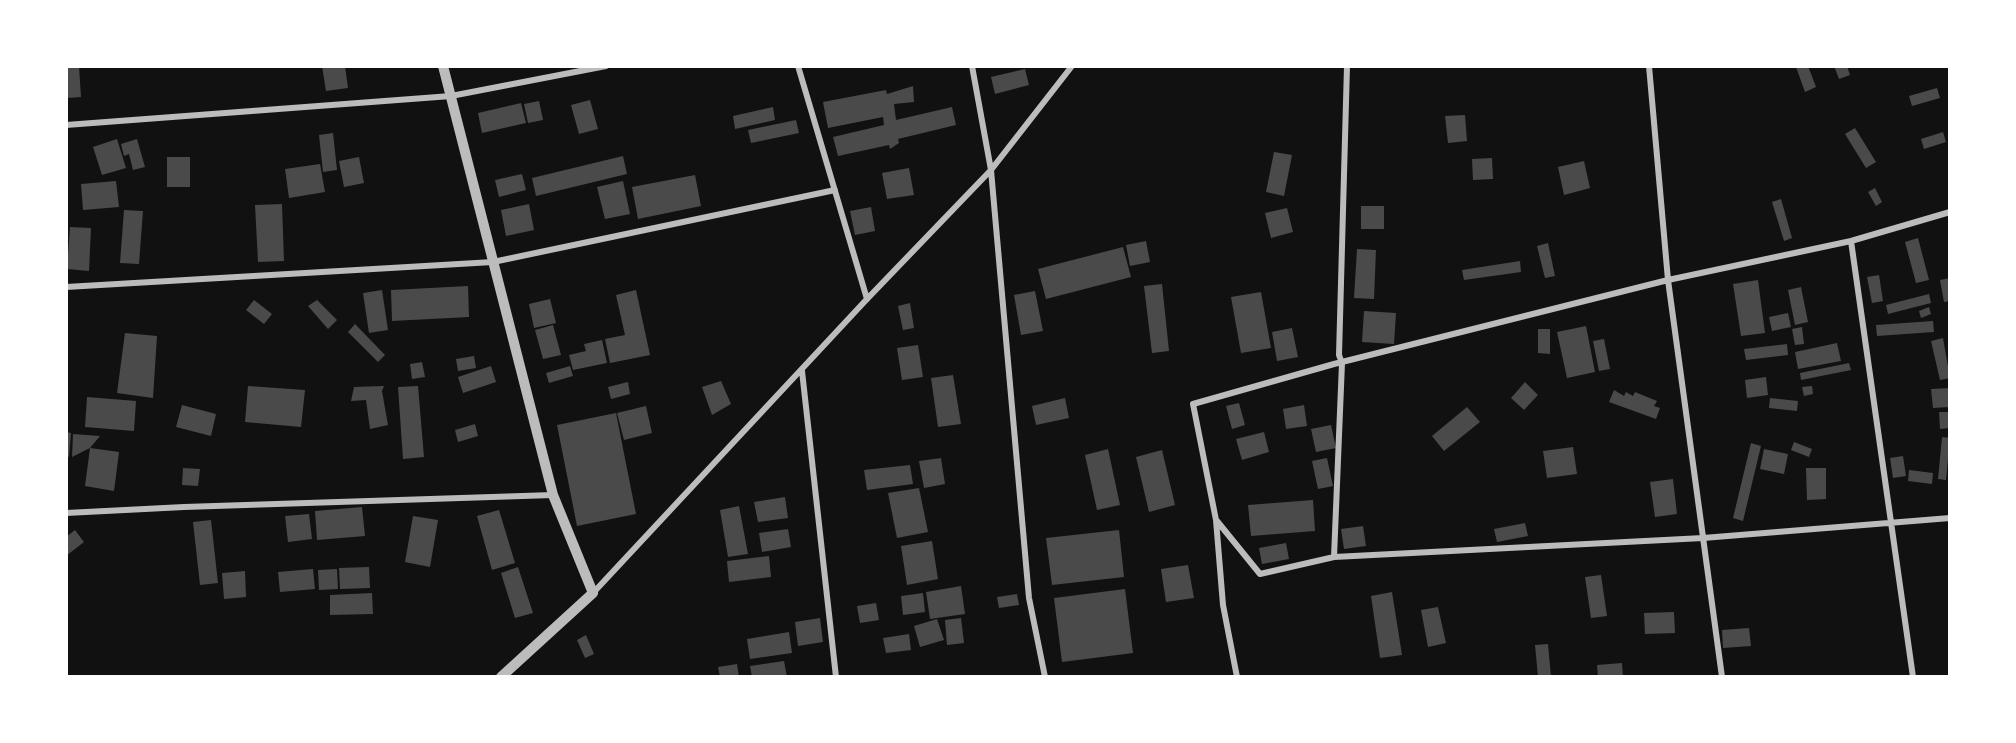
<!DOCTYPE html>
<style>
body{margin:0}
#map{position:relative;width:2016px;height:743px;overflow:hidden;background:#111;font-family:Cabin,sans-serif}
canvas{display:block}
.frame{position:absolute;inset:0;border:68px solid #fff;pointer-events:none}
</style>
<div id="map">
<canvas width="2016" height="743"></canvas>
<div class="frame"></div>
</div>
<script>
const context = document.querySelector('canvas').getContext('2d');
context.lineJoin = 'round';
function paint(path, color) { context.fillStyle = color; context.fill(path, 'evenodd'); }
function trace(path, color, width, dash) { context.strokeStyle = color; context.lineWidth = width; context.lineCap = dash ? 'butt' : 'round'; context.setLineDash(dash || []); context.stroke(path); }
paint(new Path2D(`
 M66,66H79L81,97L67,98Z
 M322,66H345L348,88L326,91Z
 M1797,66H1808L1816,87L1805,92L1796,67Z
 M1834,66H1847L1850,75L1839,79Z
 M1025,69L1029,85L995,94L991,77Z
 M913,86L914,102L894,104L896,120L952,107L956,125L898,139L899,143L890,149L889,145L838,156L833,137L884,125L883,117L828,128L823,102L886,90L887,94Z
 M1937,88L1940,98L1912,106L1909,96Z
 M590,100L598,129L579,134L571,105Z
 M539,101L543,120L528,123L524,104Z
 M521,103L526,123L482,133L478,113Z
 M773,107L775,120L735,129L733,116Z
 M1465,115L1467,141L1448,143L1445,116Z
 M796,120L799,133L751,143L748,130Z
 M1855,128L1876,162L1866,168L1845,134Z
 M1943,132L1946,142L1924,149L1921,139Z
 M333,133L337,170L323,172L319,135Z
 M117,139L126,168L102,175L93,147Z
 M137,139L145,167L133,170L129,154L124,156L121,144Z
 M1274,152L1292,155L1284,196L1266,192Z
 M623,156L627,174L536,196L532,178Z
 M167,157H190V187H167Z
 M359,157L364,183L344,187L339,161Z
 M1492,158L1493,179L1473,180L1472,159Z
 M1584,161L1590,188L1564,195L1558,167Z
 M320,164L325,192L289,198L285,169Z
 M909,168L914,195L887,199L882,173Z
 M522,174L526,190L499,197L495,180Z
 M695,175L701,206L638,219L632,187Z
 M116,181L119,207L83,210L81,184Z
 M623,181L630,214L605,219L597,187Z
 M1875,188L1882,202L1876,206L1868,192Z
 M1781,199L1792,238L1784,241L1772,202Z
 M282,204L284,261L258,262L255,205Z
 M529,204L534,230L506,236L501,210Z
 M1361,206H1384V229H1361Z
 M871,207L875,231L855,235L850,211Z
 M1287,208L1293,232L1271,238L1265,213Z
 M124,210L143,211L139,264L120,263Z
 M70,227L91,228L89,271L67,269Z
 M1918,238L1929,280L1916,283L1905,242Z
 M1146,241L1150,262L1130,266L1126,245Z
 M1548,243L1555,276L1545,278L1537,246Z
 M1123,247L1131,277L1046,299L1038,269Z
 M1357,249L1376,250L1374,299L1354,298Z
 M1520,261L1521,272L1464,280L1462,270Z
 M1879,275L1883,301L1872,303L1867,277Z
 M1950,278V301L1944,302L1940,280Z
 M1758,280L1765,333L1741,336L1733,284Z
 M1162,284L1169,351L1152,353L1144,286Z
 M468,286L469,317L392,321L391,290Z
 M1801,287L1808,322L1795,325L1788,290Z
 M382,290L388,330L369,333L363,293Z
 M636,290L650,355L610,363L605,339L625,335L616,295Z
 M1035,291L1043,331L1021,335L1014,295Z
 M1261,292L1271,348L1241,353L1231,297Z
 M1929,294L1931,303L1888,314L1886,305Z
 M550,299L556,323L534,328L529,304Z
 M254,300L272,314L264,324L246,310Z
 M317,300L337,320L328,329L308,306Z
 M910,303L914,328L903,330L898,306Z
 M1929,307L1931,314L1921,318L1919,311Z
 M1364,311L1396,313L1394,344L1362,342Z
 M1788,313L1791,327L1772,331L1769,317Z
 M1933,321L1934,332L1877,336L1876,325Z
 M355,324L385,355L378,362L348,332Z
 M553,325L561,355L543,359L535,330Z
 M1586,326L1595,372L1567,378L1557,332Z
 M1802,327L1804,344L1795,345L1792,329Z
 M1292,328L1298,357L1277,361L1272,332Z
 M1538,329H1550V354L1538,353Z
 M125,333L157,336L153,398L117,393Z
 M1943,338L1950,378L1940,380L1931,341Z
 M1604,339L1610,369L1599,371L1593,341Z
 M602,340L607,363L573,370L569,355L586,351L584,344Z
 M1837,343L1841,361L1798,369L1795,352Z
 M1787,344L1788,355L1746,360L1744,349Z
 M918,345L923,377L902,380L897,348Z
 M474,356L476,368L458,371L456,359Z
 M422,362L425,377L412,379L410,364Z
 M1849,363L1851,370L1801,380L1800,373Z
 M491,366L496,382L463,393L458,377Z
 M570,366L573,376L549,383L546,373Z
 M953,375L961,424L938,427L931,378Z
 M1766,377L1768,395L1747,398L1745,380Z
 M721,381L731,404L712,415L702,387Z
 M628,382L630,394L611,399L608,387Z
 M1525,382L1538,395L1524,410L1511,398Z
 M248,386L305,390L301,427L245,422Z
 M384,386L382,391L388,425L370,429L366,400L351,401L354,387Z
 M418,386L424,457L403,459L398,387Z
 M1812,386L1813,394L1804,396L1802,387Z
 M1950,388V407L1933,408L1931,389Z
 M1614,390L1624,396L1626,392L1633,396L1635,392L1657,401L1654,406L1660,408L1656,419L1609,402Z
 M87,397L136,401L134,431L85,427Z
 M1065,398L1069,418L1036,425L1032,406Z
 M1770,398L1798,401L1797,411L1769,408Z
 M1239,403L1245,425L1232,429L1226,406Z
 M182,405L216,414L211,436L176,427Z
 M1304,405L1307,426L1286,429L1283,409Z
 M646,406L652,433L624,440L617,413Z
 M1467,407L1480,422L1444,451L1432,436Z
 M1939,412H1950V428L1940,429Z
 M616,413L636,514L577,526L557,425Z
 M475,424L478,436L458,442L455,430Z
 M1331,425L1336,448L1316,452L1311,429Z
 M66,432L71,433L69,457L66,456Z
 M1264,432L1269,452L1242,460L1236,439Z
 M73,434L100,436L90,448L72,457Z
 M1942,437L1950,438L1946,480L1938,479Z
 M1794,442L1812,449L1809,457L1791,450Z
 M1751,443L1761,446L1743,521L1733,518Z
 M1573,447L1577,474L1547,478L1543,451Z
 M90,448L119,452L114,491L85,486Z
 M1108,449L1120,505L1097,510L1085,455Z
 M1764,449L1788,454L1784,474L1760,469Z
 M1162,450L1175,505L1149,512L1136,457Z
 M1903,456L1906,476L1893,478L1890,458Z
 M941,458L945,484L924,488L919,461Z
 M1327,458L1333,486L1318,489L1312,461Z
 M910,465L913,484L867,490L864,470Z
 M183,468L200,469L198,486L182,485Z
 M1806,468H1826V499L1807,500Z
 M1909,470L1933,473L1932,484L1908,481Z
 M1673,479L1677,514L1655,517L1650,482Z
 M919,488L928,532L897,538L888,493Z
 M785,497L788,518L758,522L754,502Z
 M1313,500L1315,531L1251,536L1248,505Z
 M739,506L748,554L728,557L720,510Z
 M362,507L365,536L317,540L315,511Z
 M499,510L515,563L492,570L477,516Z
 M309,514L312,539L288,542L285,516Z
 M413,516L438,520L430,567L405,562Z
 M211,520L218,583L200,585L193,522Z
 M1525,523L1528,536L1497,542L1494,529Z
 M1363,526L1366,546L1344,549L1341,529Z
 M788,529L791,547L762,552L759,533Z
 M75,530L84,542L66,556V537Z
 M1119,530L1124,577L1052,585L1046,538Z
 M932,541L938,579L907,585L901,546Z
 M1286,543L1289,559L1262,564L1259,548Z
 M769,556L771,577L729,582L727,561Z
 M1188,565L1194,598L1166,602L1161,569Z
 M369,567L370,588L340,589L339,568Z
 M518,567L533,613L515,618L501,573Z
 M313,569L315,589L280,592L278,572Z
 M337,569L338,589L319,590L318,570Z
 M245,571L246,597L224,599L222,573Z
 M1601,575L1607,616L1591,618L1585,577Z
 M961,586L965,614L930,619L926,592Z
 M1125,589L1133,653L1062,662L1054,598Z
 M1392,592L1402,655L1380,658L1371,596Z
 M372,593L373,614L330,615V595Z
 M923,593L925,612L903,615L901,596Z
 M1017,594L1019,605L999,608L997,597Z
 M876,603L879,620L860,623L857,606Z
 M1438,607L1446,643L1428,647L1421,610Z
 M1674,612L1675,633L1645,634L1644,613Z
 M820,618L823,642L798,646L795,622Z
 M961,618L964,643L947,645L945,620Z
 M937,619L944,640L920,647L914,626Z
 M1749,628L1751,646L1723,648L1722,630Z
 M789,632L792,653L750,659L747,639Z
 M909,634L911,650L886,653L883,638Z
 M586,635L594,654L585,658L577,640Z
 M1548,644L1551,677H1538L1535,645Z
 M784,661L787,677H752L750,666Z
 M1622,663L1623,677H1598L1597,665Z
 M737,664L739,677H720L718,667Z`), '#4a4a4a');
trace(new Path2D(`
 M798,66L867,299
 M972,66L991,170L1029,598L1045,677
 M1649,66L1668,280L1722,677
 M66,125L451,96L606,66
 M1851,241L1913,677
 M66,287L493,262L835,190
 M802,371L836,677
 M66,513L184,507L553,495
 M1217,521L1260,574L1334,557L1703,538L1950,518
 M1334,557L1342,363L1339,355L1347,66
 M593,593L867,299L991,170L1072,66
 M1237,677L1223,605L1216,520L1193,404L1334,364L1668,280L1851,241L1950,212`), '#bcbcbc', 6);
trace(new Path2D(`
 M443,66L553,495L593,593L501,677`), '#bcbcbc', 10);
</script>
